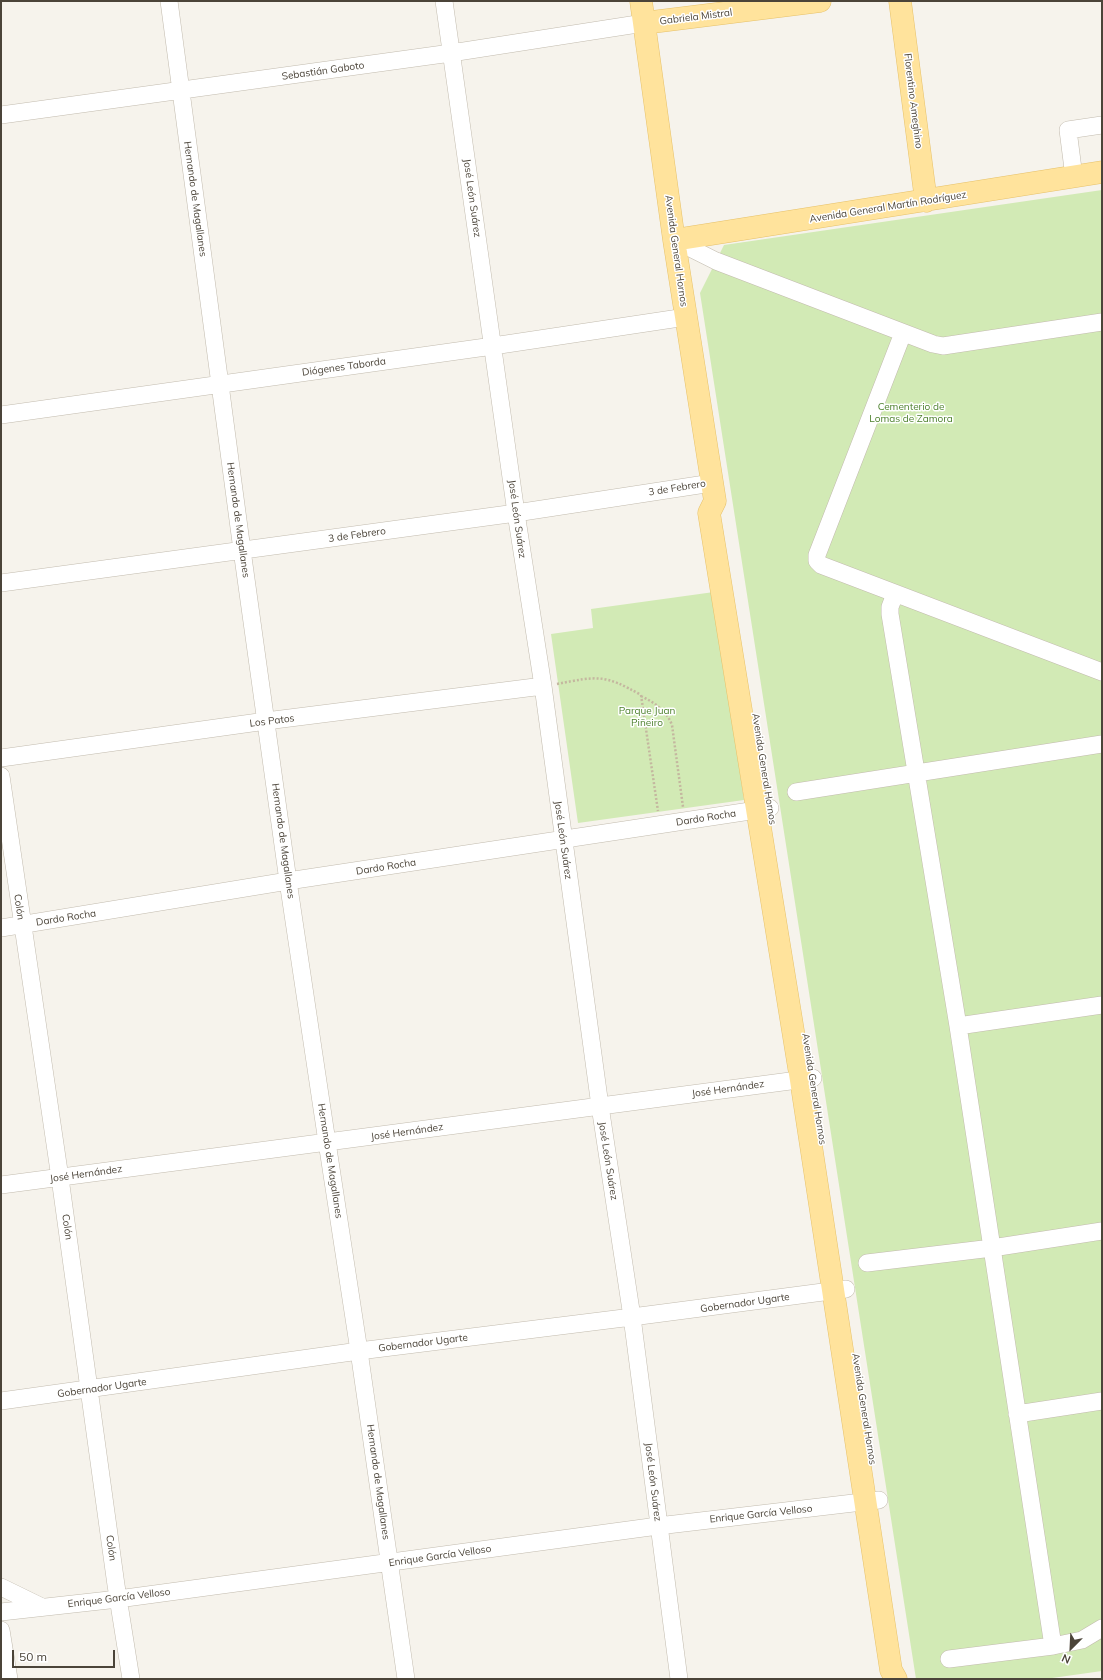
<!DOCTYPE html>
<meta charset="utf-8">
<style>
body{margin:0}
#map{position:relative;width:1103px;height:1680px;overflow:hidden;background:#f6f3ec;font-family:Mulish,sans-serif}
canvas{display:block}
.frame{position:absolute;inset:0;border:2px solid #4b4439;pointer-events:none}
.north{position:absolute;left:1051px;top:1628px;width:40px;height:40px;-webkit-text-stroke:3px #fff;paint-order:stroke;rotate:204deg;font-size:11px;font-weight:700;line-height:16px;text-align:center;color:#4b4439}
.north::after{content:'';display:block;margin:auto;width:14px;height:18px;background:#4b4439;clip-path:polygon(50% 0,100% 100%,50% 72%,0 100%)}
.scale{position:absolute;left:12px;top:1650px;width:103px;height:18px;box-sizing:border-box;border:2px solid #4b4439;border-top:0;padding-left:5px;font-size:12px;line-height:14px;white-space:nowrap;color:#4b4439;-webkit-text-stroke:3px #fff;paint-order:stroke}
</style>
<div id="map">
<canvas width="1103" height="1680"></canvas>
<div class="frame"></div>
<div class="north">N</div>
<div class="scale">50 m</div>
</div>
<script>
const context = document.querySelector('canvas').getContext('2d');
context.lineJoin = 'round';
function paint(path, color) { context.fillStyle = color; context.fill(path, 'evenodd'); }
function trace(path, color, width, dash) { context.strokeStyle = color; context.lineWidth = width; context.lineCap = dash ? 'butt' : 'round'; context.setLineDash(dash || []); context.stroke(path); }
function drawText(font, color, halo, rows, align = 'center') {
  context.font = font + ' Mulish,sans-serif'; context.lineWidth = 3; context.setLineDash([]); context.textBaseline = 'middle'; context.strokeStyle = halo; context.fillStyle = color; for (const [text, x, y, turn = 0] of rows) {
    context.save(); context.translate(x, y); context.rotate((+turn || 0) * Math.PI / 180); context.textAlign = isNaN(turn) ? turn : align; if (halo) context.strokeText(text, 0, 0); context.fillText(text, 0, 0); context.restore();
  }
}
paint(new Path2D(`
 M1102,190V1671L1045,1679H916L700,293L724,245Z
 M714,592L744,800L578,823L551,634L593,628L591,609Z`), '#d2eab5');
const minor = new Path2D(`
 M169,1L242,550L288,881L327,1142L359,1351L406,1679
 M444,1L516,513L543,686L600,1106L632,1317L679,1679
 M1,115L451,53L644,23
 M1074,177L1068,130L1102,125
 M674,240L716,261L933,344L943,346L1102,322
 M903,333L817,555V561L821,565L1102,672
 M1,415L493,346L686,317
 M1,583L516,513L712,483
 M895,594L890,607V614L958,1026L1053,1646
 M1,758L266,721L543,686
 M1,776L60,1178L116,1585L131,1679
 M796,792L1102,744
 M1,928L288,881L770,808
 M958,1026L1102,1005
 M1,1185L813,1078
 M867,1263L992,1248L1102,1231
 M1,1401L359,1351L632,1317L846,1289
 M1017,1414L1102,1401
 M1,1587L42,1607
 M1,1612L118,1599L658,1526L879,1500
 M1,1630L9,1679
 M949,1659L1053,1646L1082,1640L1102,1628`);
const major = new Path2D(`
 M641,1L674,240L715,501L709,513L801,1080L891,1670L896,1679
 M900,1L926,201
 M644,23L820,1
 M674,240L1102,172`);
trace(minor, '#c2bbae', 18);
trace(major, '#e6c16a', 23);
trace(new Path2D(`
 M557,684C598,676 604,674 641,695L658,811
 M641,696C655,703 666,710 672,725L683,807`), '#c4b79f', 2.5, [2, 2]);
trace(minor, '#fff', 17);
trace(major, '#ffe39c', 22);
drawText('10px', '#4b4439', '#fff', [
 ["Gabriela Mistral",696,17,-7],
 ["Sebastián Gaboto",323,71,-8],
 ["Florentino Ameghino",913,101,83],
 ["José León Suárez",472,198,82],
 ["Hernando de Magallanes",195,199,82],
 ["Avenida General Martín Rodríguez",888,207,-9],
 ["Avenida General Hornos",676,251,82],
 ["Diógenes Taborda",344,367,-8],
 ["3 de Febrero",677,488,-9],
 ["José León Suárez",517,519,82],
 ["Hernando de Magallanes",238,520,82],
 ["3 de Febrero",357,535,-8],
 ["Los Patos",272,721,-7],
 ["Avenida General Hornos",764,769,81],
 ["Dardo Rocha",706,818,-9],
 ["José León Suárez",563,840,82],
 ["Hernando de Magallanes",283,841,82],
 ["Dardo Rocha",386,867,-9],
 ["Colón",19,907,82],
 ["Dardo Rocha",66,918,-9],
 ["José Hernández",728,1089,-8],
 ["Avenida General Hornos",814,1089,81],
 ["José Hernández",407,1132,-8],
 ["Hernando de Magallanes",330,1161,81],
 ["José León Suárez",608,1161,81],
 ["José Hernández",86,1174,-8],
 ["Colón",67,1227,82],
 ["Gobernador Ugarte",745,1303,-8],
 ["Gobernador Ugarte",423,1343,-7],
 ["Gobernador Ugarte",102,1388,-8],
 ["Avenida General Hornos",864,1409,81],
 ["Hernando de Magallanes",378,1482,82],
 ["José León Suárez",653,1482,83],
 ["Enrique García Velloso",761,1514,-6],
 ["Colón",111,1548,82],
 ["Enrique García Velloso",440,1556,-8],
 ["Enrique García Velloso",119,1598,-7]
]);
drawText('10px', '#4a7f2a', '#fff', [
 ["Cementerio de",911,407],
 ["Lomas de Zamora",911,419],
 ["Parque Juan",647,711],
 ["Piñeiro",647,723]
]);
</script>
